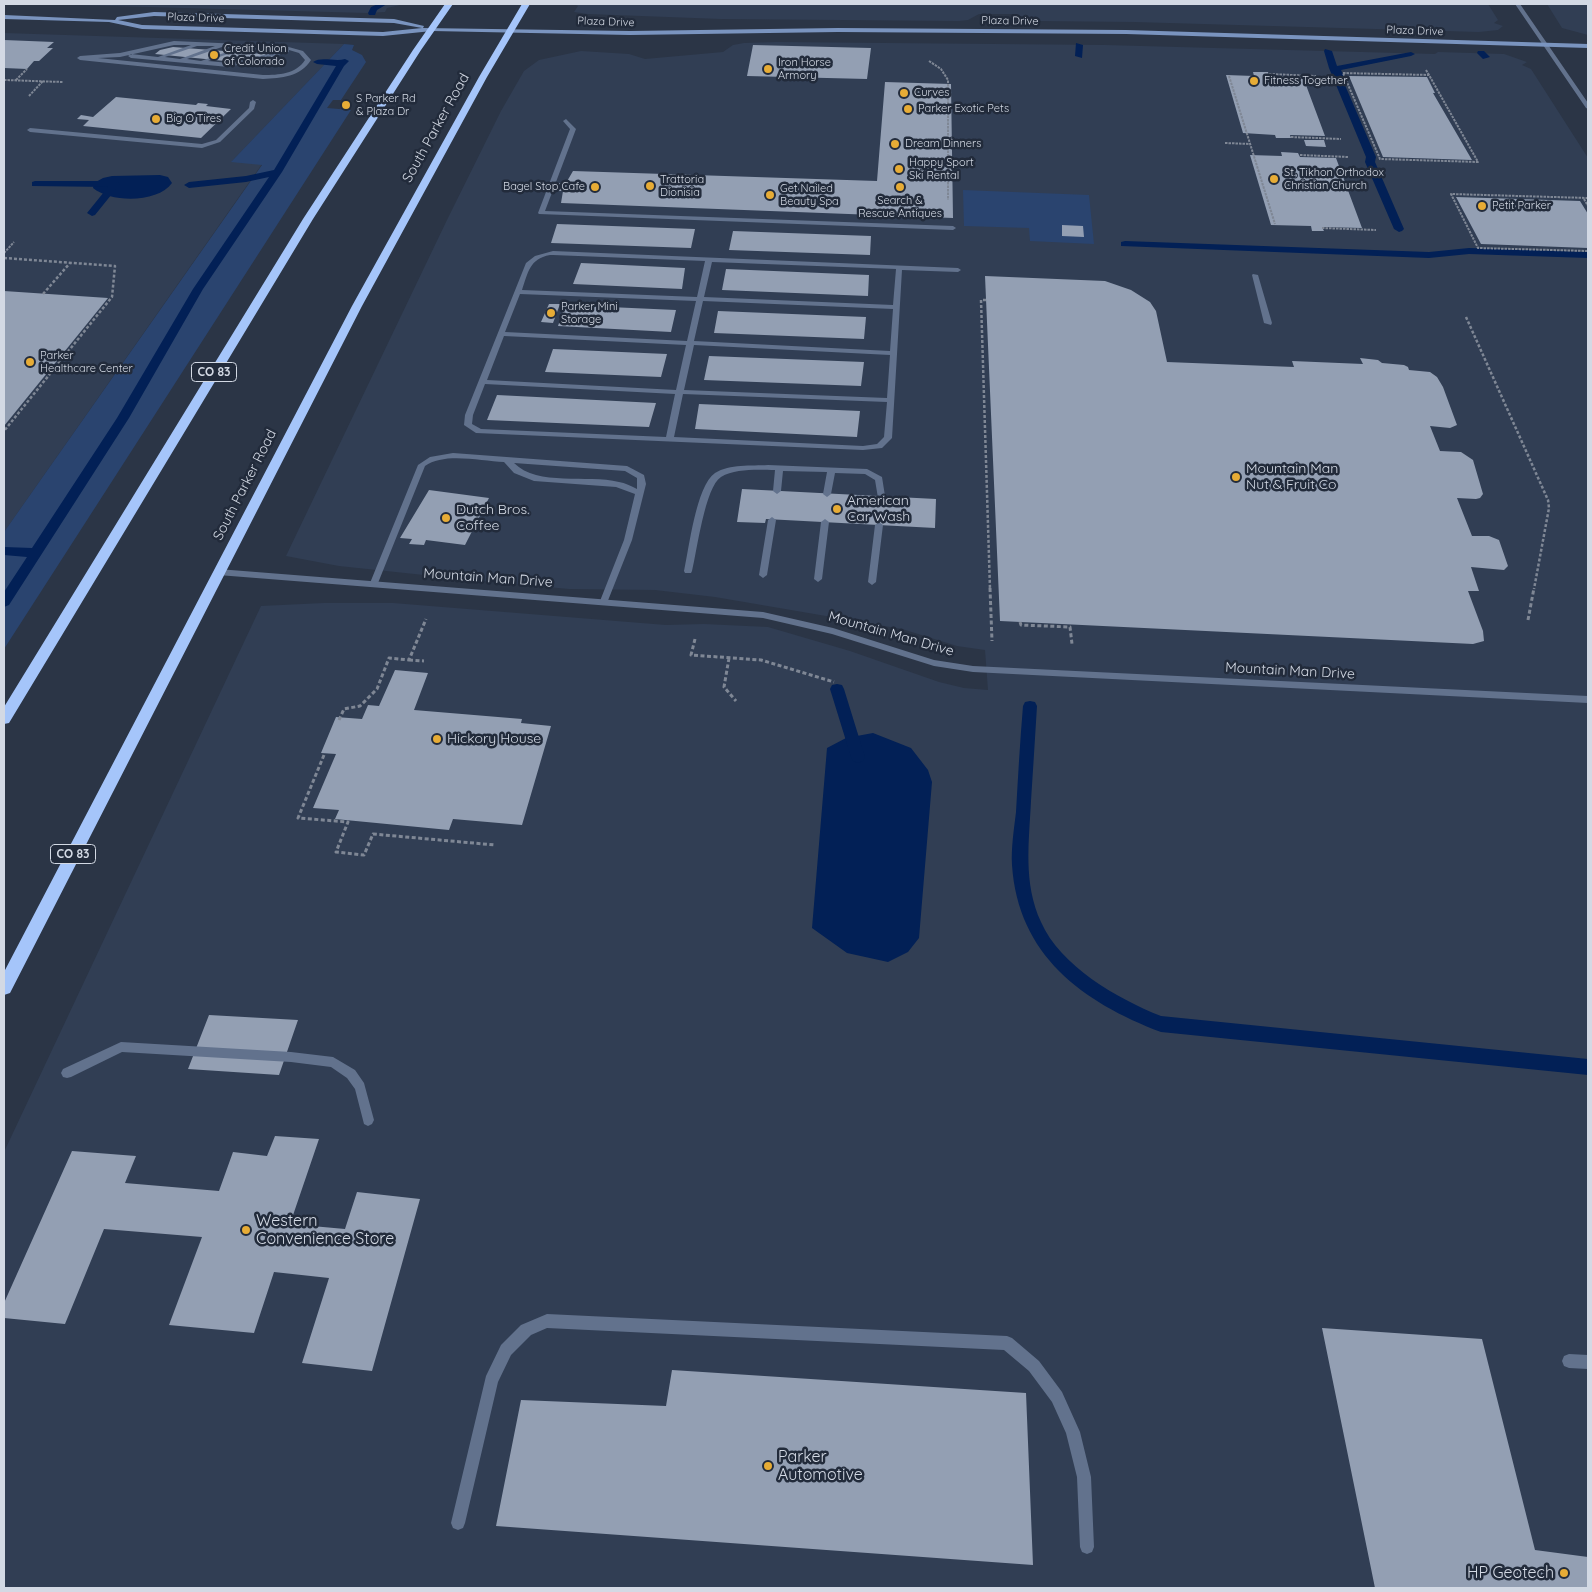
<!DOCTYPE html>
<style>
body{margin:0}
#map{position:relative;width:1592px;height:1592px;overflow:hidden;background:#2b3546;font-family:Quicksand,sans-serif}
canvas{display:block}
.frame{position:absolute;inset:0;border:5px solid #d3d9e4;pointer-events:none}
</style>
<div id="map">
<canvas width="1592" height="1592"></canvas>
<div class="frame"></div>
</div>
<script>
const context = document.querySelector('canvas').getContext('2d');
context.lineJoin = 'round';
function paint(path, color) { context.fillStyle = color; context.fill(path, 'evenodd'); }
function trace(path, color, width, dash) { context.strokeStyle = color; context.lineWidth = width; context.lineCap = dash ? 'butt' : 'round'; context.setLineDash(dash || []); context.stroke(path); }
function drawText(font, color, halo, rows, align = 'center') {
  context.font = font + ' Quicksand,sans-serif'; context.lineWidth = 5; context.setLineDash([]); context.textBaseline = 'middle'; context.strokeStyle = halo; context.fillStyle = color; for (const [text, x, y, turn = 0] of rows) {
    context.save(); context.translate(x, y); context.rotate((+turn || 0) * Math.PI / 180); context.textAlign = isNaN(turn) ? turn : align; if (halo) context.strokeText(text, 0, 0); context.fillText(text, 0, 0); context.restore();
  }
}
paint(new Path2D(`
 M38,4H404L387,8L385,12L367,13Z
 M574,4H1488L1498,20L1494,23L1503,26L1498,30L1479,32L1134,22L1037,21L1013,14H979L968,20L959,21L721,19L588,14L574,12L578,6Z
 M1547,4H1588V35L1562,28Z
 M4,33L344,44L232,161L262,164L4,532Z
 M777,42L1105,45L1435,54L1438,52L1504,54L1527,62L1522,65L1531,69L1588,158V1588H4V1152L261,606L324,603H393L666,625L704,624L768,627L850,651L939,682L964,688L988,690L985,650L957,646L902,629L715,597L655,590L569,589L471,580L339,566L286,556L447,220L501,111L524,71L539,60L581,51L629,54L645,59L723,52L733,45L744,43Z`), '#313e54');
paint(new Path2D(`
 M344,44L354,45L352,50L362,55L366,62L341,100H333L327,108L351,110L4,649V532L262,165L231,162Z
 M963,190L1089,195L1094,244L1030,241L1029,228L964,226Z`), '#2a446f');
paint(new Path2D(`
 M160,175L168,177L172,183C158,203 111,203 93,188L94,183L103,178L112,176Z
 M873,733L911,748L928,770L932,782L919,938L908,952L888,962L847,953L812,928L827,748L846,738Z`), '#022056');
paint(new Path2D(`
 M378,4H387L377,10L375,15H369L368,13L371,7Z
 M1076,43L1083,45L1082,58L1075,56Z
 M1325,49L1332,51L1337,66L1411,52L1415,54L1411,56L1341,70L1346,81L1344,83L1376,157L1375,162L1404,229L1402,231L1399,232L1394,229L1365,162L1366,157L1329,68L1324,51Z
 M1478,51H1484L1490,57L1483,59L1477,53Z
 M345,59L349,61L344,66L282,172L203,289L129,418L9,605L4,607V592L27,557L4,555V547L32,548L117,418L193,289L269,177L246,182L189,188L184,185L189,182L246,176L274,170L336,66L317,64L313,62C321,56 335,62 345,59Z
 M35,181H115L120,184L95,215L92,216L87,213L108,187L32,186V182Z
 M1125,241L1429,252L1469,248L1588,252V258L1469,254L1429,258L1121,246V242Z
 M837,684L842,685L844,689L865,757L863,761L858,763L853,761L851,757L830,689L832,685Z
 M1030,701L1035,702L1037,706C1035,738 1033,770 1031,801C1029,842 1023,883 1041,922C1060,966 1118,999 1161,1016L1588,1059V1075L1161,1032C1082,1002 1018,955 1012,865C1011,848 1014,829 1016,812C1018,777 1020,741 1023,706L1025,702Z`), '#022056');
paint(new Path2D(`
 M4,40L54,42L47,48H53L39,61H34L27,69L4,68Z
 M753,45L871,48L867,79L747,76Z
 M173,47L275,55L264,62L267,65L258,67L255,64L155,54L160,50Z
 M1253,72H1268L1269,76L1303,77L1325,136L1290,135L1291,138H1276L1275,135L1243,133L1226,75L1254,76Z
 M1349,76L1427,77L1435,93H1433L1472,160L1383,157Z
 M885,82L951,84L953,218L561,203L563,191H552L555,183H566L573,171L877,181Z
 M116,97L196,105L198,103L208,104L206,106L231,109L201,138L83,126L89,120L77,119L81,115L93,117Z
 M1304,140H1324L1326,147L1306,146Z
 M1281,152L1298,153L1300,157L1336,158L1362,228L1322,227L1324,231H1312L1311,226L1271,225L1250,155L1282,156Z
 M1456,197L1580,201L1588,214V248L1481,244Z
 M557,224L695,229L691,248L551,243Z
 M1062,225L1083,226L1084,237L1062,236Z
 M733,231L871,236L870,255L729,250Z
 M581,263L685,268L682,289L573,284Z
 M726,269L869,275L868,296L722,290Z
 M985,276L1105,281L1131,290L1150,302L1156,311L1167,362L1294,367L1292,361L1363,364L1360,358L1378,360L1382,363L1404,365L1408,367L1409,370L1430,372L1437,377L1443,387L1457,425L1450,428L1430,426L1440,451L1461,452L1473,460L1483,494L1480,498L1476,499L1457,498L1472,536H1489L1499,540L1508,566L1504,570L1471,567L1479,591H1468L1483,631L1484,641L1473,644L1000,621Z
 M4,291L108,298L4,426Z
 M549,304H560L553,323L541,322Z
 M565,305L676,310L671,332L558,326Z
 M718,311L866,317L864,339L714,333Z
 M553,349L667,354L661,377L545,372Z
 M709,356L864,362L861,386L704,380Z
 M497,395L656,403L649,427L487,420Z
 M699,404L860,411L857,437L695,429Z
 M742,489L936,499L935,528L766,519L765,523L737,522Z
 M429,490L489,498L465,545L426,540L424,545L409,544L412,539L400,538Z
 M395,670L428,673L414,710L522,719L521,723L551,726L522,825L453,819L449,830L335,819L339,810L313,808L336,754L321,753L336,717L362,719L368,705L379,706Z
 M209,1015L298,1020L279,1075L188,1069Z
 M275,1136L319,1139L290,1224L345,1229L357,1192L420,1199L372,1371L302,1363L329,1278L274,1272L254,1333L169,1325L202,1237L104,1229L65,1324L4,1318V1303L72,1151L136,1156L125,1183L219,1191L233,1152L267,1156Z
 M1322,1328L1482,1339L1535,1550L1588,1557V1588H1375Z
 M672,1370L1026,1393L1033,1565L496,1526L521,1400L666,1406Z`), '#939fb3');
trace(new Path2D(`
 M929,61L941,69L948,80V200
 M1426,70L1429,75
 M1343,73L1429,75L1478,162L1380,159Z
 M1269,74L1316,76
 M1229,76L1275,224
 M4,80L63,82
 M16,80L27,69
 M29,96L43,81
 M1291,137L1341,139
 M1225,143L1251,144
 M1300,155L1348,157
 M1588,198L1451,194L1478,248L1588,251
 M1584,199L1588,206
 M1322,228L1376,230
 M4,253L14,242`), '#7f8795', 2, [2.5, 1]);
trace(new Path2D(`
 M4,258L115,266L112,297L4,431
 M43,294L70,263
 M986,300H981L990,589
 M1466,317L1548,500L1549,508L1534,589`), '#7f8795', 2.5, [3, 2]);
trace(new Path2D(`
 M990,588L992,641
 M1528,620L1534,588
 M1020,622L1021,625L1070,627L1072,644
 M695,639L691,655L761,660L834,682
 M729,658L724,687L736,701
 M409,660L424,661
 M339,720L344,709L360,706L377,689L389,658L409,660L426,619
 M324,755L298,818L348,822L336,852L364,855L373,834L495,845`), '#7f8795', 3, [4, 2.5]);
paint(new Path2D(`
 M174,41L285,46L303,51L311,60C300,77 282,78 263,79L80,60L77,58L80,56L120,53ZM174,45H191L158,57L131,54L128,56L131,58L229,67L289,52V50L299,53L305,60C296,74 279,75 263,75L98,58L120,57ZM197,46H215L180,59L165,57ZM222,47L238,48L201,61L187,59ZM245,48L286,50L229,63L208,61Z
 M253,100L256,102L254,109L220,142L202,148L30,132L27,130L30,128L202,144L216,140L249,108L250,102Z
 M566,119L576,129L545,211L953,226L956,228L953,230L539,214L538,213L570,129L563,121Z
 M553,251L958,268L961,270L958,272L902,270L892,438L882,448L863,450L476,433L464,425L465,415L526,263L535,256ZM550,255H553L705,261L697,297L522,290C528,273 529,259 550,255ZM712,262L896,269L893,305L704,297ZM520,294L696,301L687,341L505,332ZM703,301L893,309L890,351L694,341ZM504,336L686,345L676,390L487,380ZM694,345L890,355L887,398L684,390ZM485,384L675,394L666,437L481,429L472,424L473,415ZM683,394L887,402L884,437L877,444L863,446L674,437Z
 M1253,274L1258,275L1272,323L1271,325L1264,323L1252,275Z
 M453,453L627,466L644,475L646,484L632,540L607,603H601L600,601L624,540L635,494L616,487L534,481L514,473L504,462C481,461 444,452 425,466L378,583L374,586L371,585L370,583L418,465L430,457ZM514,463L625,471L637,478V489C631,486 625,483 619,482C587,474 538,487 514,463Z
 M768,465L867,469L882,477L885,496L881,499L878,498L875,480L865,474L835,473L831,494L827,497L823,494L827,472L783,471L781,491L777,494L773,491L775,470C759,470 736,468 721,477C705,487 697,551 692,571L691,573H685L684,571C689,549 696,486 715,473C730,464 751,466 768,465Z
 M772,517L776,520L767,575L763,578L759,575L768,520Z
 M825,519L829,522L822,579L818,582L814,579L821,522Z
 M879,522L883,525L876,582L872,585L868,582L875,525Z
 M121,1042L291,1052L333,1057L355,1070L364,1083L374,1120L372,1124L368,1126L364,1124L355,1089L347,1078L331,1067L291,1062L122,1052L71,1077L67,1078L63,1077L61,1073L63,1069Z
 M547,1314L1007,1336L1012,1338L1039,1361L1062,1392L1080,1432L1091,1477L1094,1547L1092,1552L1087,1554L1082,1552L1080,1547L1077,1477L1066,1433L1052,1402L1029,1371L1004,1350L547,1328L531,1335L511,1355L498,1382L465,1523L463,1528L458,1530L453,1528L451,1523L486,1376L501,1345L521,1325Z
 M1569,1354L1588,1355V1369L1569,1368L1564,1366L1562,1361L1564,1356Z`), '#62728d');
paint(new Path2D(`
 M1515,4H1520L1588,103V109L1586,108Z
 M218,569L763,612L833,628L934,660L973,666L1588,696V703L973,672L934,666L832,634L763,618L218,575L214,572Z`), '#62728d');
paint(new Path2D(`
 M154,12L394,19L424,26L423,28L630,31L838,28L1126,30L1588,44V48L1126,34L838,32L630,35L432,31L383,36L142,29L109,22L4,19V15L115,20L117,17ZM154,16L394,23L422,28L383,32L142,25L118,20Z`), '#7a94bf');
paint(new Path2D(`
 M445,4H453L421,50L313,219L9,723L4,724V707L303,219L413,50Z
 M522,4H530L487,77L362,306L10,993L4,995V972L352,306L479,77Z`), '#a5c5fa');
for (const [x, y, r, color] of [
 [214,55,5,"#e7ac36"],
 [768,69,5,"#e7ac36"],
 [1254,81,5,"#e7ac36"],
 [904,93,5,"#e7ac36"],
 [346,105,5,"#e7ac36"],
 [908,109,5,"#e7ac36"],
 [156,119,5,"#e7ac36"],
 [895,144,5,"#e7ac36"],
 [899,169,5,"#e7ac36"],
 [1274,179,5,"#e7ac36"],
 [650,186,5,"#e7ac36"],
 [595,187,5,"#e7ac36"],
 [900,187,5,"#e7ac36"],
 [770,195,5,"#e7ac36"],
 [1482,206,5,"#e7ac36"],
 [551,313,5,"#e7ac36"],
 [30,362,5,"#e7ac36"],
 [1236,477,5,"#e7ac36"],
 [837,509,5,"#e7ac36"],
 [446,518,5,"#e7ac36"],
 [437,739,5,"#e7ac36"],
 [246,1230,5,"#e7ac36"],
 [768,1466,5,"#e7ac36"],
 [1564,1573,5,"#e7ac36"]
]) { const dot = new Path2D(); dot.arc(x, y, r, 0, 2 * Math.PI); context.fillStyle = color; context.fill(dot); trace(dot, '#222b3b', 2); }
drawText('11px', '#d3d9e4', '#222b3b', [
 ["Plaza Drive",196,18,2],
 ["Plaza Drive",1010,21,1],
 ["Plaza Drive",606,22,2],
 ["Plaza Drive",1415,31,2]
]);
drawText('11px', '#d3d9e4', '#222b3b', [
 ["Credit Union",224,49],
 ["of Colorado",224,62],
 ["Iron Horse",778,63],
 ["Armory",778,76],
 ["Fitness Together",1264,81],
 ["Curves",914,93],
 ["S Parker Rd",356,99],
 ["& Plaza Dr",356,112],
 ["Parker Exotic Pets",918,109],
 ["Big O Tires",166,119],
 ["Dream Dinners",905,144],
 ["Happy Sport",909,163],
 ["Ski Rental",909,176],
 ["St. Tikhon Orthodox",1284,173],
 ["Christian Church",1284,186],
 ["Trattoria",660,180],
 ["Dionisia",660,193],
 ["Bagel Stop Cafe",585,187,"right"],
 ["Get Nailed",780,189],
 ["Beauty Spa",780,202],
 ["Search &",900,201,"center"],
 ["Rescue Antiques",900,214,"center"],
 ["Petit Parker",1492,206],
 ["Parker Mini",561,307],
 ["Storage",561,320],
 ["Parker",40,356],
 ["Healthcare Center",40,369]
], 'left');
for (const [x, y, w] of [
 [214,372,45],
 [73,854,45]
]) { const box = new Path2D(); box.roundRect(x - w / 2, y - 9.5, w, 19, 4); context.fillStyle = '#222b3b'; context.fill(box); trace(box, '#d3d9e4', 1); }
drawText('bold 12px', '#d3d9e4', null, [
 ["CO 83",214,372],
 ["CO 83",73,854]
]);
drawText('14px', '#d3d9e4', '#222b3b', [
 ["South Parker Road",436,128,-61],
 ["South Parker Road",245,485,-63],
 ["Mountain Man Drive",488,578,4],
 ["Mountain Man Drive",891,634,16],
 ["Mountain Man Drive",1290,671,3]
]);
drawText('14px', '#d3d9e4', '#222b3b', [
 ["Mountain Man",1246,469],
 ["Nut & Fruit Co",1246,485],
 ["American",847,501],
 ["Car Wash",847,517],
 ["Dutch Bros.",456,510],
 ["Coffee",456,526],
 ["Hickory House",447,739]
], 'left');
drawText('16px', '#d3d9e4', '#222b3b', [
 ["Western",256,1221],
 ["Convenience Store",256,1239],
 ["Parker",778,1457],
 ["Automotive",778,1475],
 ["HP Geotech",1554,1573,"right"]
], 'left');
</script>
